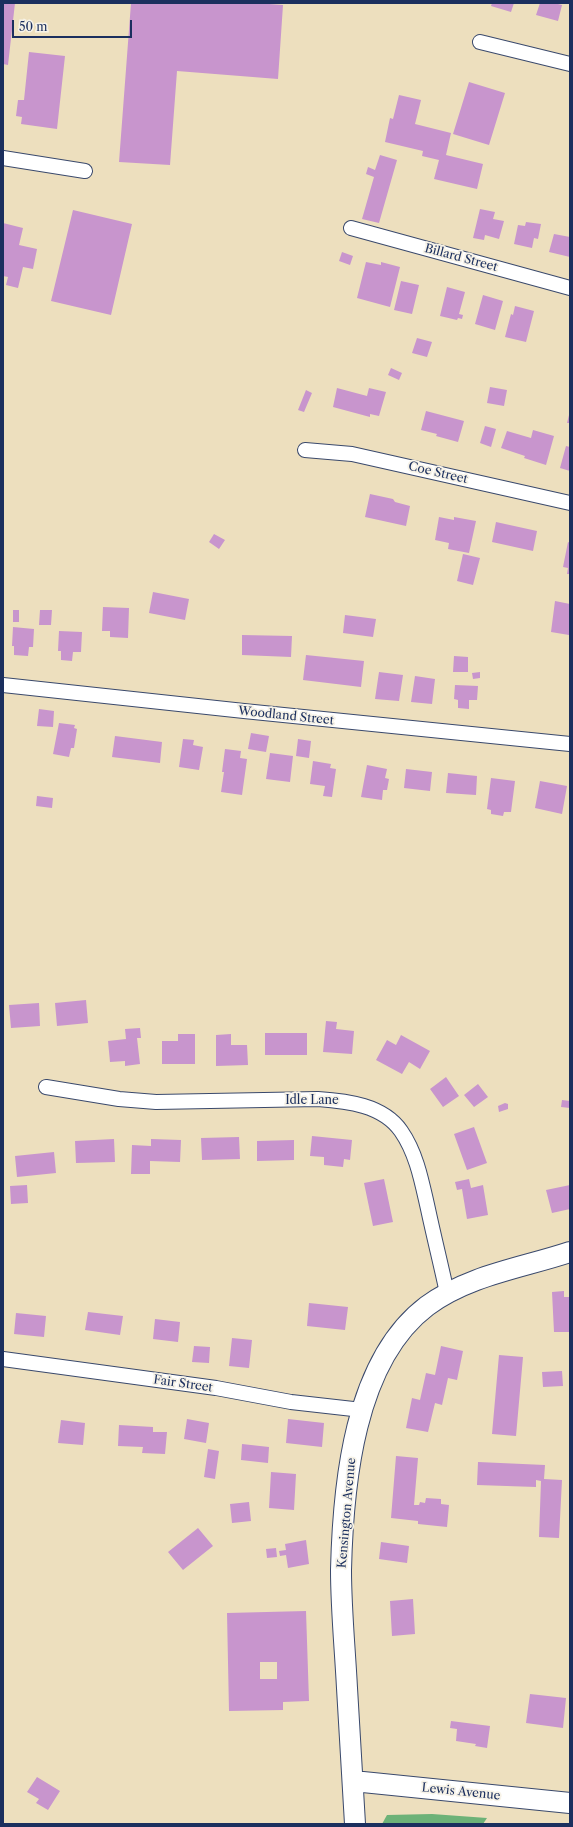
<!DOCTYPE html>
<style>
body{margin:0}
#map{position:relative;width:573px;height:1827px;overflow:hidden;background:#eddfbe;font-family:"Libre Caslon Text",serif}
canvas{display:block}
.frame{position:absolute;inset:0;border:4px solid #1b2f5e;pointer-events:none}
.scale{position:absolute;left:12px;top:20px;width:120px;height:18px;box-sizing:border-box;border:2px solid #1b2f5e;border-top:0;padding-left:5px;font-size:12px;line-height:14px;white-space:nowrap;color:#1b2f5e;-webkit-text-stroke:3px #f7f3e8;paint-order:stroke}
</style>
<div id="map">
<canvas width="573" height="1827"></canvas>
<div class="frame"></div>
<div class="scale">50 m</div>
</div>
<script>
const context = document.querySelector('canvas').getContext('2d');
context.lineJoin = 'round';
function paint(path, color) { context.fillStyle = color; context.fill(path, 'evenodd'); }
function trace(path, color, width, dash) { context.strokeStyle = color; context.lineWidth = width; context.lineCap = dash ? 'butt' : 'round'; context.setLineDash(dash || []); context.stroke(path); }
function drawText(font, color, halo, rows, align = 'center') {
  context.font = font + ' "Libre Caslon Text",serif'; context.lineWidth = 3.5; context.setLineDash([]); context.textBaseline = 'middle'; context.strokeStyle = halo; context.fillStyle = color; for (const [text, x, y, turn = 0] of rows) {
    context.save(); context.translate(x, y); context.rotate((+turn || 0) * Math.PI / 180); context.textAlign = isNaN(turn) ? turn : align; if (halo) context.strokeText(text, 0, 0); context.fillText(text, 0, 0); context.restore();
  }
}
paint(new Path2D(`
 M432,1814L487,1818L483,1824H382L387,1815Z`), '#6db278');
paint(new Path2D(`
 M3,3H15L8,65L3,64Z
 M131,3H256L283,5L278,79L177,71L170,165L119,162Z
 M492,3H514L511,12L491,6Z
 M540,3H554L562,5L558,21L536,15Z
 M29,52L65,56L57,129L21,124L22,117L16,116L18,100H24Z
 M469,82L505,93L489,145L453,134Z
 M399,95L421,100L415,124L451,133L446,155L483,164L477,189L434,179L439,160L422,156L423,151L385,142L390,118L393,119Z
 M380,155L397,160L379,223L362,219L374,177L366,174L368,167L375,170Z
 M480,209L495,212L493,219L504,221L499,239L485,235L484,240L473,238Z
 M73,210L132,224L111,315L51,301Z
 M526,222L541,224L538,239L534,238L532,248L514,244L518,225L525,226Z
 M3,223L23,228L19,245L37,249L33,269L23,267L18,288L6,285L8,277L3,276Z
 M554,234L570,237V257L549,252Z
 M342,252L353,256L350,265L339,261Z
 M366,262L381,265V262L400,267L390,307L357,298Z
 M401,281L419,285L412,314L394,310Z
 M447,287L465,292L459,314L463,315L462,319L458,318L457,320L440,316Z
 M483,295L503,301L495,330L475,324Z
 M515,306L534,311L526,342L505,337L511,314L513,315Z
 M417,338L432,342L427,357L412,353Z
 M391,368L402,373L399,380L388,375Z
 M490,387L507,390L504,406L487,403Z
 M337,388L367,396L369,388L386,392L379,416L370,414V417L333,407Z
 M306,390L312,393L304,412L298,410Z
 M426,411L464,421L458,442L436,436L437,434L421,430Z
 M570,411V423H567Z
 M485,426L496,429L491,447L480,443Z
 M533,430L554,436L546,465L524,458L525,456L501,448L507,431L531,438Z
 M566,446L570,447V471L560,468Z
 M370,494L393,499L395,502L410,506L406,526L365,517Z
 M439,517L454,520V517L476,521L469,553L448,549L449,543L435,540Z
 M496,522L537,531L533,551L492,542Z
 M214,534L225,540L219,549L209,542Z
 M568,542L570,543V574H567L568,568L563,567Z
 M463,554L480,558L473,585L457,581Z
 M153,592L189,599L185,620L149,613Z
 M555,601L570,604L569,635L551,632Z
 M103,607L129,608L128,638L110,637V631H102Z
 M13,610H19V622H13Z
 M40,610H52L51,625H39Z
 M345,615L376,619L373,637L343,633Z
 M13,627L34,629L33,647H29L28,656L14,655V646H12Z
 M59,631L82,632L81,652H73L72,661L61,660V651H58Z
 M242,635L292,636L291,657L242,655Z
 M306,655L364,661L361,687L303,680Z
 M454,656L468,657V672H453Z
 M379,672L403,675L399,701L375,699Z
 M480,672V678L473,679L472,673Z
 M415,676L435,679L432,704L411,702Z
 M455,685L478,686L477,700H469V709L458,708V700L454,699Z
 M39,709L54,711L53,727L37,726Z
 M59,723L75,725L74,728L77,729L74,748H71L69,757L53,754Z
 M251,733L269,736L266,752L248,749Z
 M115,736L162,742L160,763L112,757Z
 M183,739L194,740L193,745L203,747L199,770L179,767Z
 M298,739L311,741L309,758L296,756Z
 M225,749L241,751L240,758L247,759L242,795L221,792L224,772H222Z
 M270,753L293,756L290,782L266,779Z
 M313,761L331,764L330,768L336,769L332,797L323,796L325,786L310,784Z
 M367,765L387,769L385,778L389,779L387,790H383L382,800L361,797Z
 M406,769L432,772L430,791L404,788Z
 M448,773L477,776L476,795L446,793Z
 M491,778L515,781L511,812H504L503,816L491,814V810L487,809Z
 M540,781L567,786L562,814L535,808Z
 M37,796L53,798L52,808L36,806Z
 M86,1000L88,1023L57,1026L55,1003Z
 M39,1003L40,1026L11,1028L9,1005Z
 M326,1021L337,1022L336,1029L354,1031L352,1054L323,1052Z
 M140,1028L141,1038H137L140,1064L125,1066V1061L110,1062L108,1041L126,1039L125,1029Z
 M265,1033H307V1055H265Z
 M178,1034H195V1064H162V1041H178Z
 M231,1034V1045H247L248,1065L216,1066V1035Z
 M401,1035L430,1051L420,1069L409,1062L402,1074L376,1060L387,1040L396,1045Z
 M446,1077L459,1096L443,1107L430,1089Z
 M478,1084L488,1097L474,1107L464,1095Z
 M562,1100L570,1101V1108L561,1107Z
 M505,1103L508,1104V1109L499,1112L498,1106Z
 M474,1127L487,1163L467,1170L454,1134Z
 M312,1136L352,1140L350,1160L344,1159L343,1167L324,1165V1157L310,1156Z
 M239,1137L240,1159L202,1160L201,1138Z
 M114,1139L115,1162L76,1163L75,1141Z
 M151,1139L181,1140L180,1162L150,1161V1174H131L132,1145L151,1146Z
 M294,1140V1160L257,1161V1141Z
 M54,1152L56,1173L17,1177L15,1156Z
 M384,1179L393,1222L373,1226L364,1183Z
 M469,1179L471,1188L483,1185L488,1215L467,1219L462,1189L457,1190L455,1182Z
 M27,1185L28,1203L11,1204L10,1186Z
 M570,1185V1209L552,1213L546,1190Z
 M564,1291V1297H570V1332H554L552,1292Z
 M309,1303L348,1307L345,1330L307,1326Z
 M88,1312L123,1316L120,1335L85,1330Z
 M16,1313L46,1316L44,1337L14,1334Z
 M155,1319L180,1322L178,1342L153,1339Z
 M232,1338L252,1340L249,1368L229,1366Z
 M194,1346L210,1347L209,1363L192,1362Z
 M441,1346L463,1351L457,1380L448,1378L442,1405L435,1403L428,1432L406,1428L412,1398L420,1400L426,1373L435,1375Z
 M499,1355L523,1357L516,1436L492,1434Z
 M562,1371L563,1386L543,1387L542,1372Z
 M187,1419L209,1423L206,1443L184,1439Z
 M288,1419L324,1423L322,1447L286,1443Z
 M61,1420L85,1423L83,1445L58,1443Z
 M119,1425L153,1427V1432H167L165,1454L142,1453L143,1447L118,1446Z
 M242,1444L269,1447L268,1463L241,1460Z
 M208,1449L219,1451L215,1479L204,1477Z
 M396,1456L418,1458L414,1505H419L420,1502L425,1503L426,1498L441,1499V1504L449,1505L447,1527L418,1524V1521L391,1518Z
 M478,1462L545,1465L544,1479L562,1480L559,1538L539,1537L541,1481L536,1480V1487L477,1485Z
 M271,1472L296,1474L294,1510L269,1508Z
 M249,1502L251,1521L232,1523L230,1504Z
 M198,1528L213,1546L183,1570L168,1552Z
 M306,1540L309,1564L288,1568L286,1555L280,1556L279,1551L286,1550L285,1544Z
 M381,1542L409,1546L407,1563L379,1559Z
 M276,1548L277,1557L267,1558L266,1549Z
 M413,1599L415,1634L392,1636L390,1601Z
 M306,1611L309,1701L283,1702V1710L229,1711L227,1613ZM260,1662H277V1679H260Z
 M530,1694L566,1698L563,1728L526,1723Z
 M451,1721L490,1726L487,1748L475,1746L476,1744L456,1741L457,1729L450,1728Z
 M37,1777L60,1791L48,1810L36,1803L39,1799L27,1792Z`), '#c895cd');
const street = new Path2D(`
 M480,42L570,64
 M3,158L85,171
 M351,228L570,288
 M305,450L352,454L570,503
 M3,685L244,711L570,744
 M46,1087L119,1099L156,1102L318,1099C347,1101 383,1105 401,1131C417,1154 422,1183 428,1209C434,1237 441,1265 447,1293
 M3,1359L216,1388L291,1402L362,1410`);
const secondary = new Path2D(`
 M353,1781L570,1803
 M355,1824C352,1779 350,1733 347,1688C345,1649 341,1609 341,1570C343,1485 354,1361 427,1306C469,1275 522,1268 570,1252`);
trace(street, '#3a496c', 16);
trace(secondary, '#3a496c', 22);
trace(street, '#fff', 14);
trace(secondary, '#fff', 20);
drawText('12px', '#1b2f5e', '#f7f3e8', [
 ["Billard Street",461,258,15],
 ["Coe Street",438,473,13],
 ["Woodland Street",286,716,6],
 ["Idle Lane",312,1101],
 ["Fair Street",183,1384,8],
 ["Kensington Avenue",347,1513,-85],
 ["Lewis Avenue",461,1792,6]
]);
</script>
